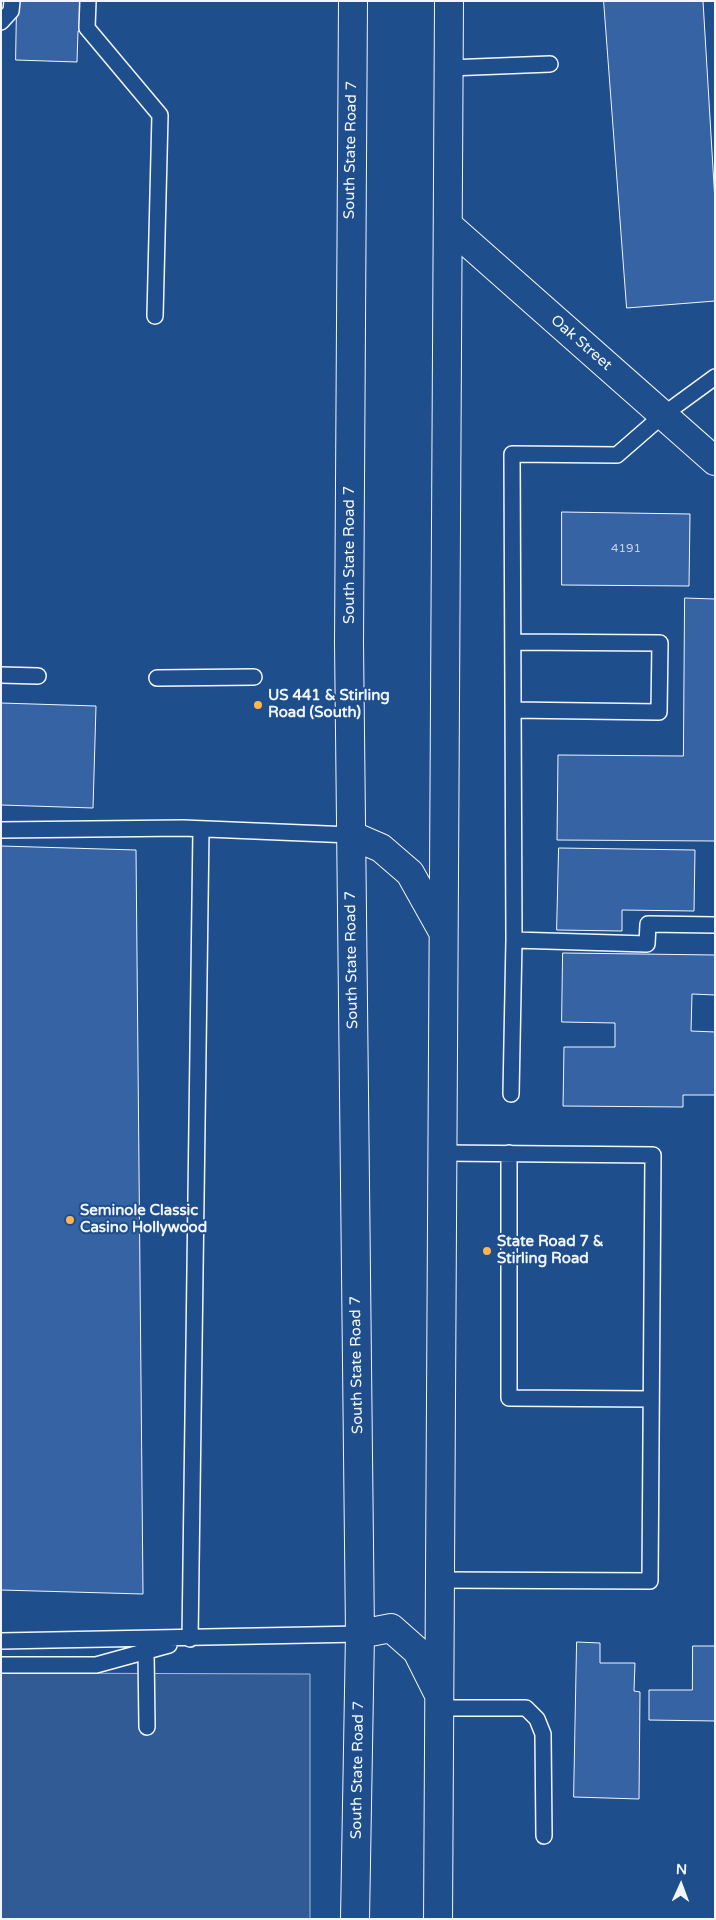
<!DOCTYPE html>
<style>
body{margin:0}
#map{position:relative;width:716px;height:1920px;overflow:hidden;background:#1f4e8c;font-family:"Varela Round",sans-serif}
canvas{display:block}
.frame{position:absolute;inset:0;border:2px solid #f2f6ff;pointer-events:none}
.north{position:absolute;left:656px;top:1860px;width:50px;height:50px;-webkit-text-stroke:4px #1f4e8c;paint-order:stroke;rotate:2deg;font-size:14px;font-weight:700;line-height:20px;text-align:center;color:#f2f6ff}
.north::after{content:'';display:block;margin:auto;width:18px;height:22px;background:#f2f6ff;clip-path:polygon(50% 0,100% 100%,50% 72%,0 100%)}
</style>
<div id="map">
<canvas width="716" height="1920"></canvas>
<div class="frame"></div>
<div class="north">N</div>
</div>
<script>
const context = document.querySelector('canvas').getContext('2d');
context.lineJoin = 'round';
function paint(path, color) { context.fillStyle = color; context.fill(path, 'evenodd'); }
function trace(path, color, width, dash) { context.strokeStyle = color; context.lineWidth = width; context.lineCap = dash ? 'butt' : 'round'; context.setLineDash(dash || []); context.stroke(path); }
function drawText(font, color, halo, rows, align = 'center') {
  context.font = font + ' "Varela Round",sans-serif'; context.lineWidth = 4; context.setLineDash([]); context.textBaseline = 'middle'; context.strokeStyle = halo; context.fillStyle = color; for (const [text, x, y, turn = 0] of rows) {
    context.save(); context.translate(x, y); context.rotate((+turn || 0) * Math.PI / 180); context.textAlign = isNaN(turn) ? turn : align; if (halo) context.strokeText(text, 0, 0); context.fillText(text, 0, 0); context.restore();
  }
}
const parking = new Path2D(`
 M1,1673L310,1674V1919H1Z`);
paint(parking, '#305b95');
trace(parking, '#a8bbd7', 1);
const building = new Path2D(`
 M17,1H91L90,30L78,31L77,62L16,60Z
 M604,1H703L715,202V301L627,308Z
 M562,512L690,514L689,586L562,585Z
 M685,598L715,599V841L557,840L558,755L683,756Z
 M1,703L96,706L93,808L1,805Z
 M1,846L136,850L143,1594L1,1590Z
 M559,848L695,850L694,911L622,910V931L557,930Z
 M563,953L715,955V995L692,994L691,1031L715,1032V1095H683V1107L563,1106L564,1047H615V1023L562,1022Z
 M577,1642L600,1643V1663H635L634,1691L640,1692L639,1799L574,1797Z
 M693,1646H715V1721L649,1720V1690H692Z`);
paint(building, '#3563a3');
trace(building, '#f2f6ff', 1);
const service = new Path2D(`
 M88,1L87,28L160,115L155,316
 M1,22L11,11L12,1
 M449,68L550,64
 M513,642L660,643L659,712L513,710
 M1,675L38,676
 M157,678L254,677
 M1,830L183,828L351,835
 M514,940L647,944L648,924L715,925
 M511,1094L514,940L512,454L617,455L663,415L715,377
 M509,1153V1398L651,1399
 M440,1580L650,1581L653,1155L442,1153
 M190,1639L201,829
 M1,1641L360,1634
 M146,1651L147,1727
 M1,1665H96L169,1645
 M440,1708H526L537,1719L543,1734L544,1836`);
const minor = new Path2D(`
 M448,225L715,461`);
const primary = new Path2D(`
 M353,1L349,642L360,1634L355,1919
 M351,835L381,848L410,873L443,932
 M360,1634L391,1628L417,1651L437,1691
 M438,1919L449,1`);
trace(service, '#f2f6ff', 18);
trace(minor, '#f2f6ff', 30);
trace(primary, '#f2f6ff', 30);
trace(service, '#1f4e8c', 15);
trace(minor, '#1f4e8c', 28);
trace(primary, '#1f4e8c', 28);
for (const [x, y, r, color] of [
 [258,705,5,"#ffb74d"],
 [70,1220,5,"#ffb74d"],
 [487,1251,5,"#ffb74d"]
]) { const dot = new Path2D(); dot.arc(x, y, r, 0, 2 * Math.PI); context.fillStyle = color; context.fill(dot); trace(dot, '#1f4e8c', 2); }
drawText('12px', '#c3d1e8', null, [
 ["4191",626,549]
]);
drawText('15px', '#f2f6ff', '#1f4e8c', [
 ["South State Road 7",351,150,-89],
 ["Oak Street",581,343,41],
 ["South State Road 7",350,555,-90],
 ["South State Road 7",352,960,-91],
 ["South State Road 7",357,1365,-91],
 ["South State Road 7",358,1770,-89]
]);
drawText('bold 15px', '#f2f6ff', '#1f4e8c', [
 ["US 441 & Stirling",268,696],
 ["Road (South)",268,713],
 ["Seminole Classic",80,1211],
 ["Casino Hollywood",80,1228],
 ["State Road 7 &",497,1242],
 ["Stirling Road",497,1259]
], 'left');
</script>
